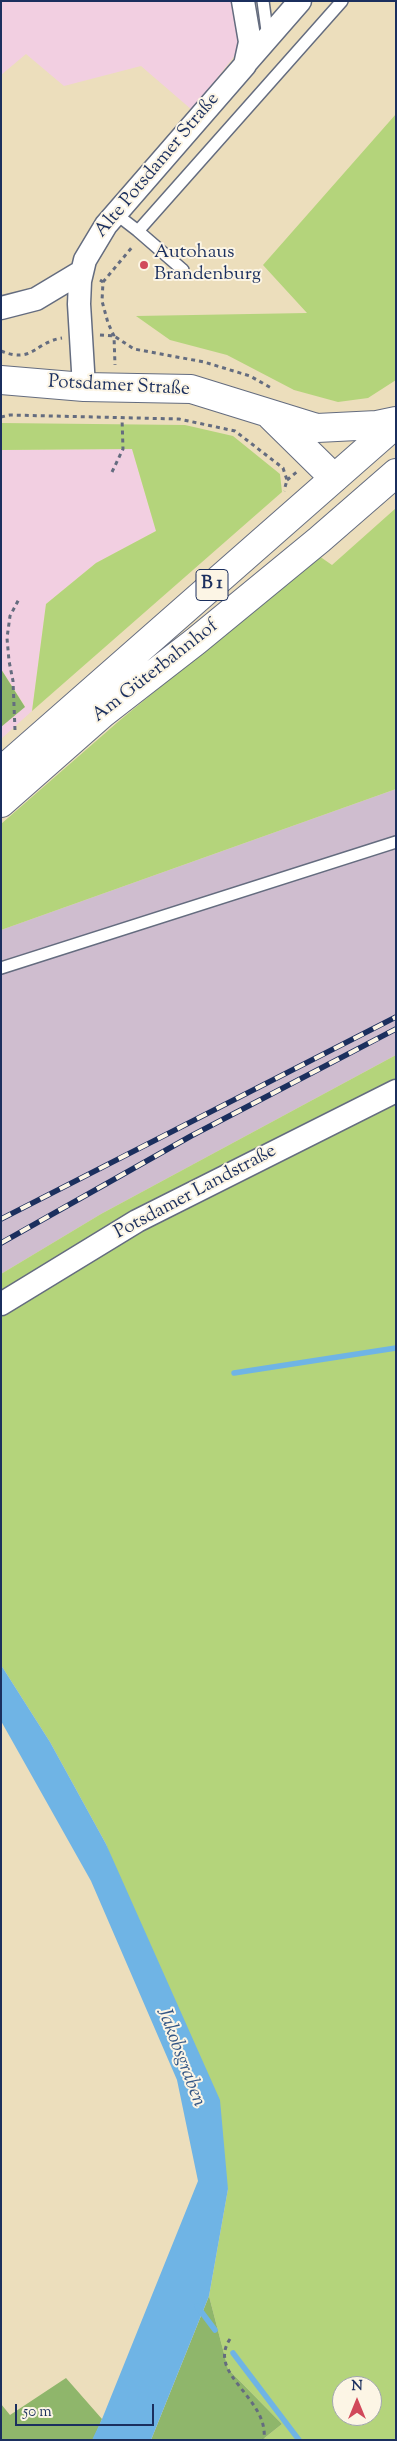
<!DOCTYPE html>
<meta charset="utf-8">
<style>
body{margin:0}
#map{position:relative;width:397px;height:2441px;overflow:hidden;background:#ecdebc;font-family:"Sorts Mill Goudy",serif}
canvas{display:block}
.frame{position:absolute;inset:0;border:2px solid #1b2f5e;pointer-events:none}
.north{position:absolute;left:332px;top:2376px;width:50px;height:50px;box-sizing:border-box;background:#fcf5e5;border:1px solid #a2a6af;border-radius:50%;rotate:0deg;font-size:14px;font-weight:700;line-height:20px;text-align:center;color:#1b2f5e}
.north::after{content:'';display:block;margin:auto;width:18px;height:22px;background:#d1495b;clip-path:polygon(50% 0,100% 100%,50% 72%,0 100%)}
.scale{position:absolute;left:15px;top:2404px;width:139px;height:22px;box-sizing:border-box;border:2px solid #1b2f5e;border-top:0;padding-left:6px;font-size:15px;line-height:18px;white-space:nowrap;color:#1b2f5e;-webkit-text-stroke:4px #fcf5e5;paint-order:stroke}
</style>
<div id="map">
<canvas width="397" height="2441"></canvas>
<div class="frame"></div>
<div class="north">N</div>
<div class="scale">50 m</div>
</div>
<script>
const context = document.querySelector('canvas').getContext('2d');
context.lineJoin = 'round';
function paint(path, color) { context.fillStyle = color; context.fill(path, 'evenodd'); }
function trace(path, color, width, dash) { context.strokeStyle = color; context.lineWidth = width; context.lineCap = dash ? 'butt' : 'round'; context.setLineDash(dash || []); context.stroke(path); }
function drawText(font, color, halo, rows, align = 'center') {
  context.font = font + ' "Sorts Mill Goudy",serif'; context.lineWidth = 4; context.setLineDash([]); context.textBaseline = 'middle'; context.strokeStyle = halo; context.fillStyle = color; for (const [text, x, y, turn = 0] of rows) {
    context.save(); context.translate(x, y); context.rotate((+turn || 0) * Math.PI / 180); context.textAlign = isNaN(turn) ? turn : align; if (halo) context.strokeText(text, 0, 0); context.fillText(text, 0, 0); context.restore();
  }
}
paint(new Path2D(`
 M1,1H252L258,26L192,110L141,66L64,86L26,54L1,75Z
 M132,449L156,531L96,563L46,604L32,711L1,739V727L25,706L1,669V450Z`), '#f2cfe1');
paint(new Path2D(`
 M396,789V1055L101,1214L1,1274V930Z`), '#cfbdcf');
paint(new Path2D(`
 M396,114V380L368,398L338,402L294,390L227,355L170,340L136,316L307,313L263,265Z
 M1,423L185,425L233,436L280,474L282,492L32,711L46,604L96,563L156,531L132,449L1,450Z
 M396,508V789L1,930V824L119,721L319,556L332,565Z
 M396,1055V2440H262L282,2424L228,2369L209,2296L228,2189L106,1844L50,1742L1,1665V1274L101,1214ZM342,2386H372V2416H342Z`), '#b4d47b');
paint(new Path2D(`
 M1,669L25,707L1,727Z
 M209,2296L228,2369L282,2424L262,2440H151Z
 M66,2378L102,2419L94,2438L92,2440H1V2404L10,2415Z`), '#8fb66b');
paint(new Path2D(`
 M1,1665L50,1742L106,1844L220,2100L228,2189L209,2296L151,2440H92L102,2419L198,2181L177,2080L91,1881L1,1721Z`), '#6fb4e5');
trace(new Path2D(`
 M234,1373L396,1348
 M197,2306L215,2330
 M233,2353L299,2440`), '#6fb4e5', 5.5);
const lane = new Path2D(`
 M263,1L268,38
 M116,214L138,231L342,1
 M138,231L183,270
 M1,968L396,842`);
const street = new Path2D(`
 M245,64L300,1
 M1,308L36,299L81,272
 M84,387L79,304L80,281L85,260L106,225L245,65L250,42L243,1
 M1,1304L137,1221L396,1091`);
const secondary = new Path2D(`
 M1,380L84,387L191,389L317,428L377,425L396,421
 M271,416L334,478`);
const primary = new Path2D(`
 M1,771L396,424
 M1,803L102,714L196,641L319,540L396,473`);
trace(lane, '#646c7f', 14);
trace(street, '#646c7f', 25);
trace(secondary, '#646c7f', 30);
trace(primary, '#646c7f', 30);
trace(new Path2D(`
 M100,280L103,282L102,301L108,323L114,336L115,365
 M103,282L133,246
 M100,335L114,336L134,349L204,362L250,376L273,389
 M1,351C33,364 35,342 62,338
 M1,417L10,415L179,419L235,431L283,468L287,480L284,491
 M112,472L123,449L122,418
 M287,480L298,471
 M15,730L13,681L9,661L7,638L10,616L19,599
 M230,2339C206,2375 269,2397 264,2440`), '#646c7f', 3, [4, 4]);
trace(lane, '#fff', 11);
trace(street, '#fff', 22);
trace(secondary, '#fff', 28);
trace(primary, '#fff', 28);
const rail = new Path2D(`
 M1,1219L396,1017
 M1,1243L191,1136L396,1029`);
trace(rail, '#1b2f5e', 5.5);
trace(rail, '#fcf5e5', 4, [11]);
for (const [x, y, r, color] of [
 [144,265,5,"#d1495b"]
]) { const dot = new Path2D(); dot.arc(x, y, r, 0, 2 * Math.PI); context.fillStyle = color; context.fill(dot); trace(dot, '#fcf5e5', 2); }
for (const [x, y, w] of [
 [212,585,32]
]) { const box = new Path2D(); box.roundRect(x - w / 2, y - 15.5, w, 31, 4); context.fillStyle = '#fcf5e5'; context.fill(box); trace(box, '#1b2f5e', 1); }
drawText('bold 18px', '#1b2f5e', null, [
 ["B 1",212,585]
]);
drawText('19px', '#1b2f5e', '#fcf5e5', [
 ["Alte Potsdamer Straße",158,166,-50],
 ["Potsdamer Straße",119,387,3],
 ["Am Güterbahnhof",156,672,-38],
 ["Potsdamer Landstraße",196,1193,-28]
]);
drawText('19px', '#1b2f5e', '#fcf5e5', [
 ["Autohaus",154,254],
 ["Brandenburg",154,276]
], 'left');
drawText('italic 20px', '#345786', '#fcf5e5', [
 ["Jakobsgraben",180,2058,69]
]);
</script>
